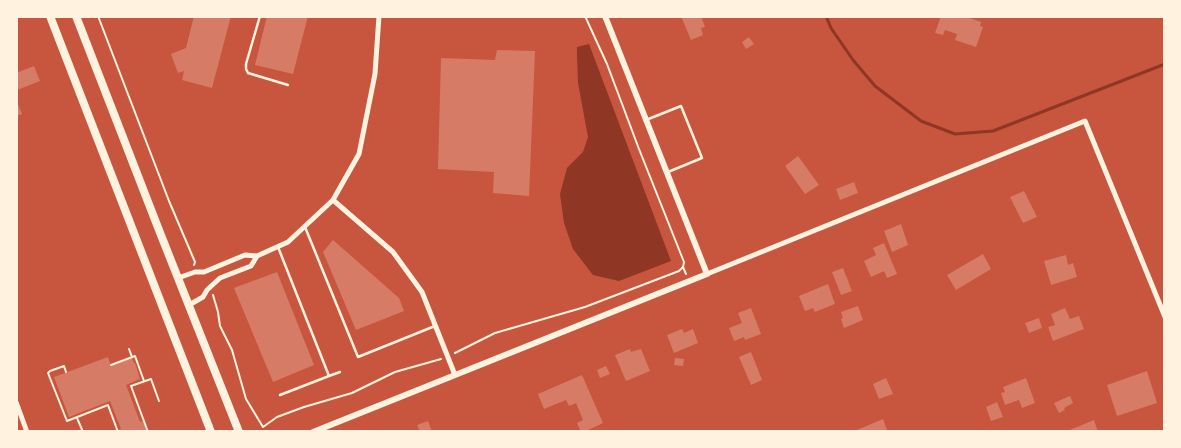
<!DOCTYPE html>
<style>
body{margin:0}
#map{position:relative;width:1181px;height:448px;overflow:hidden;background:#c8553d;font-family:Poppins,sans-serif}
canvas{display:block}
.frame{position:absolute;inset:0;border:18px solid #fff3e0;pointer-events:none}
</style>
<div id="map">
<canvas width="1181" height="448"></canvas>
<div class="frame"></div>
</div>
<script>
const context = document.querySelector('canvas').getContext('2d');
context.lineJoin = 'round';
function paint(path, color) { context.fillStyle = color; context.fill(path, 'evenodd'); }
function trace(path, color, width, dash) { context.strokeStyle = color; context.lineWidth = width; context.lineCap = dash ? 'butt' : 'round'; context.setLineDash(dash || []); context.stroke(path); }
paint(new Path2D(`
 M589,44L671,261L619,281L593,275L573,249L564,223L560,194L567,168L583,152L588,137L578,83L577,54V47Z`), '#8f3625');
trace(new Path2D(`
 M826,16L831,28L853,60L875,86L921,121L955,134L993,131L1165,64`), '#8f3625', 3);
paint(new Path2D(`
 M194,16H231L212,88L182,80L184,71L178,73L171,54L186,48Z
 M267,16H308L293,74L255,65Z
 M681,16H701L705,27L701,28L703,35L691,40Z
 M941,16H964L981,22L980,26L983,27L976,47L955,40L957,34L945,30L943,35L935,33Z
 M749,37L754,44L746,49L742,42Z
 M497,50L535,51L529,196L493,193L494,172L438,169L441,58L495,60Z
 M34,66L40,81L17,90L16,73Z
 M16,99L22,114L16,116Z
 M798,156L819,185L805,194L785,166Z
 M854,182L858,193L840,200L836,189Z
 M1024,191L1037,217L1023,223L1010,197Z
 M901,224L908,245L892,252L884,231Z
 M333,240L399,298L404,311L356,330L323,252Z
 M884,243L897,274L887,278L884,271L871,277L864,261L876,255L873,248Z
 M983,254L991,269L956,290L947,275Z
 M1066,255L1068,265L1073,263L1077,277L1051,285L1044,261Z
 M843,268L852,291L841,295L832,272Z
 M277,272L314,365L273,382L234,288Z
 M828,284L835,304L815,312L813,308L805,311L799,296Z
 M858,306L863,320L844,328L841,319L843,318L841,312Z
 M751,308L761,334L745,340L744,337L734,341L729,328L742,323L738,313Z
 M1065,308L1070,319L1079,316L1084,329L1053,341L1048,327L1055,325L1051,314Z
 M1039,318L1042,328L1029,333L1025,323Z
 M682,329L684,333L693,329L698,343L674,353L667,335Z
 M630,349L631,352L641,349L650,371L626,381L615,355Z
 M751,352L762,380L751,385L739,357Z
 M108,357L111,366L132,358L134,363H135L140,379L126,385L140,422L143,421L147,432H119L118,430L121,429L110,401L69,417L54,377Z
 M675,358L684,359L683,366L674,365Z
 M606,366L610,374L600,378L597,370Z
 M1147,371L1157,403L1117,416L1107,385Z
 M582,375L603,423L584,432H581L577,423L583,420L576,403L569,406L566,400L544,409L538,394Z
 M886,378L893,394L879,399L873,384Z
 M1026,378L1035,403L1022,408L1019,400L1005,405L1001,393L1005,392L1003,387Z
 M1070,396L1073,403L1064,408L1065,410L1059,413L1054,403Z
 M997,402L1003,417L991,421L986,407Z
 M883,419L887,430L883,432H852Z
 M1094,420L1098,432H1071L1070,430Z
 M428,421L432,432H420L417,425Z`), '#d67c66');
trace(new Path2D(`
 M98,16L169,201L195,262L194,265
 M585,16L607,64L639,149L684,262L683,267L686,274
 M213,295L218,312L220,326L232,350L246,399L263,427
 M129,349L132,357
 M455,353L495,333L585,307L679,271L683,267
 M111,365L135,356L144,381
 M66,372L64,366L50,371L48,373L67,421L108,405L118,432
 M77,418L83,432
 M263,427L277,417L304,407L352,393L395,372L441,359
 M148,432L131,386L151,379L159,401`), '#fff3e0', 2);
trace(new Path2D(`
 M260,16L246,64V69L248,73L288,85
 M646,120L681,106L702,158L668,172
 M305,227L358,357L435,326
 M278,247L329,376L280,395
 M329,376L340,372`), '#fff3e0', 2.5);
trace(new Path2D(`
 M333,200L393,252L422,292L455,375
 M707,274L1085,121L1165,317
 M178,278L195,272H204L245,255L257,256L288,242L333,200L359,154L375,74L379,16
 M189,305L203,297L207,290L220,278L251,266L257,256
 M16,402L27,432`), '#fff3e0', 5);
trace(new Path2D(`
 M313,432L707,274L605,16`), '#fff3e0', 6);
trace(new Path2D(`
 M50,16L211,432
 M76,16L157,225L239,432`), '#fff3e0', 8);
</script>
